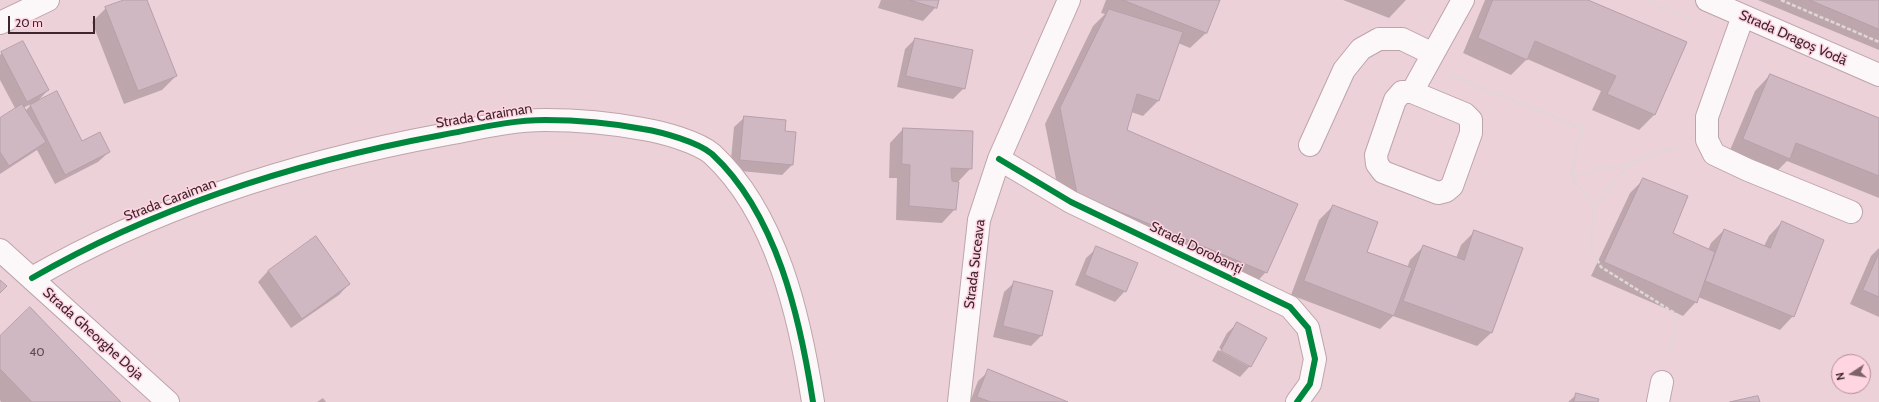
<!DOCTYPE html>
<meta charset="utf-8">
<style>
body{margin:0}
#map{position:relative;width:1879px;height:402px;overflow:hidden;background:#edd1d9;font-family:Cabin,sans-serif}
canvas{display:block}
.north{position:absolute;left:1831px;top:354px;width:40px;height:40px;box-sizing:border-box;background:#ffd5e1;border:1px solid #b28f99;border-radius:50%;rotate:258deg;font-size:11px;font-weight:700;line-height:16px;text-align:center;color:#3f262e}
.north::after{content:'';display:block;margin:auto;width:14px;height:18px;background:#7c626a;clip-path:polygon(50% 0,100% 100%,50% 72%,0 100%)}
.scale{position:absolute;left:8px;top:16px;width:87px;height:18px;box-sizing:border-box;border:2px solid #3f262e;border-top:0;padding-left:5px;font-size:12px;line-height:14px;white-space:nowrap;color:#3f262e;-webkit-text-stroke:3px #ffd5e1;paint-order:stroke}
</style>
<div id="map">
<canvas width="1879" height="402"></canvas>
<div class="north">N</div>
<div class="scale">20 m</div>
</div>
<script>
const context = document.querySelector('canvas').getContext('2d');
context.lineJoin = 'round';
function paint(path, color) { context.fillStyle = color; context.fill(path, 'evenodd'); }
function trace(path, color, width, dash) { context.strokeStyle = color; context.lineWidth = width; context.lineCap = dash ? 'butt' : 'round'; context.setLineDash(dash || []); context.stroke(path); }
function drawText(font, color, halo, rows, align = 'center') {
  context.font = font + ' Cabin,sans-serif'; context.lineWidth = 3; context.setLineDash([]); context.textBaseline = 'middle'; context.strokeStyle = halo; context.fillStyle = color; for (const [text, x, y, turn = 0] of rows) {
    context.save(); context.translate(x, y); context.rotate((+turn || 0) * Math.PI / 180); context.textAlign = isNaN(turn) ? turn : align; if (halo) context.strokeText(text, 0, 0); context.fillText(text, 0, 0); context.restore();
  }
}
paint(new Path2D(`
 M127,0H146L176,76L162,90L124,104L92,22L106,8Z
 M881,0H938L936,7L923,21L878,8Z
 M1106,0H1219L1206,33L1190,48L1178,43L1158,101L1143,116L1131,112L1126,130L1266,272L1251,288L1062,209L1045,124L1093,26L1105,14L1101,13Z
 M1343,0H1406L1389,18Z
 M1485,0H1586L1686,43L1654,115L1639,130L1592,110L1601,91L1527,59L1511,75L1463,53Z
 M1758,0H1879V50Z
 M915,39L964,88L953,99L897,87L905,49Z
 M2,53L48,90L37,102L81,142L109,152L98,162L55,184L37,150L0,174V120L16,110L0,80V55ZM31,104V105L25,111L23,108Z
 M1770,75L1879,119V198L1787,161L1774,174L1728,155L1755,91Z
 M745,117L784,132L795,133L792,165L782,175L730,170L734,127Z
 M903,129L971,168L957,183L955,209L942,223L896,220L897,178H889L890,143Z
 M1643,180L1672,234L1708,250L1711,243L1724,230L1764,246L1769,236L1782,222L1793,316L1780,330L1698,297L1696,302L1683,316L1591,276L1630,193Z
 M1333,206L1366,252L1407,268L1410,260L1424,246L1456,258L1461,245L1475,231L1522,248L1491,333L1477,346L1393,316L1380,329L1291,295L1319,220Z
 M316,238L349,284L339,295L291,328L258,282L268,271Z
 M1097,248L1125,291L1115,302L1075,285L1086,258Z
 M1879,248V317L1850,304L1871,256Z
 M1015,282L1041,336L1031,346L993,337L1004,292Z
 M1238,323L1250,366L1240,377L1212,361L1218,350L1248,366V364L1219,348L1227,333Z
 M0,337L120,402H1L0,400Z
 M989,371L1066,402H970L978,381Z
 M1576,395L1597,402H1568Z
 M323,398L326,402H317Z`), '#0003');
const building = new Path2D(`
 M124,0H147L177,76L138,91L105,7Z
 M910,0H939L937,8Z
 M1123,0H1220L1207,33Z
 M1493,0H1588L1687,42L1655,115L1607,94L1616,76L1535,41L1527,60L1478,38Z
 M1810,0H1879V29Z
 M1109,9L1183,32L1159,101L1137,94L1127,130L1298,204L1267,273L1077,194L1060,108Z
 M915,38L973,50L965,89L906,76Z
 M23,41L49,90L27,102L1,52Z
 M1770,74L1879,118V176L1796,143L1790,159L1743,139Z
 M57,91L82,141L100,132L110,152L65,175L30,105Z
 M22,104L46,142L9,166L0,152V118Z
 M744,116L786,120L785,131L796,132L793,165L740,160Z
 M903,128L973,131L972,169L951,168L952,181L959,182L956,210L909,206L910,165L902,164Z
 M1643,178L1688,196L1673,233L1715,252L1697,303L1604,262Z
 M1333,205L1378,222L1367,252L1412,268L1394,316L1304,281Z
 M1782,221L1824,240L1794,317L1705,281L1724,229L1770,248Z
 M1474,230L1523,248L1492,333L1403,301L1423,245L1464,260Z
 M316,236L350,284L302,319L268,271Z
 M1096,246L1138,263L1126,292L1085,275Z
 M1879,253V297L1863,290Z
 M0,280L7,286L0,293Z
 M1014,281L1053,291L1042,336L1003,326Z
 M30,307L121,402H32L0,369V336Z
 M1237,322L1267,338L1251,367L1221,351Z
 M988,369L1068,402H991L977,397Z
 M1576,393L1599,399L1598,402H1574Z
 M1758,396L1760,402H1730Z`);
paint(building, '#cfb8c2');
trace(building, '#b59fa9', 1);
const minor = new Path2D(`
 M1743,16L1707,117V140L1714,154L1748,170L1851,212
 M1412,92H1402L1395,100L1376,155L1377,164L1383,172L1438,193L1446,191L1452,186L1471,133V120L1465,114L1412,92L1433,54
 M1310,145L1344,70L1361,49L1379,39H1402L1433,54L1463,0
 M999,159L1071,202L1290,307L1308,328L1315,359L1310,384L1297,402
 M0,250L168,402
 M32,278C157,206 301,161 442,135C475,129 510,120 545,120C577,120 611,123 643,129C662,132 698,142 712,154C777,214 800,318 813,402
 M959,402L979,220L999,159L1069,0
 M1658,402L1662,382`);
const major = new Path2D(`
 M1707,0L1879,75
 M0,23L48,0`);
trace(minor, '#bda4ab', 24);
trace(major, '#bda4ab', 24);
trace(new Path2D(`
 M1645,0L1688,18
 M1781,0L1879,42
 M1451,75L1582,128L1571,176L1595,208
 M1571,176L1629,164
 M1668,357L1678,315L1601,267L1590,245L1595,208L1612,183L1630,164L1655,153L1681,146`), '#dfd6d8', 2.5, [4, 2]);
trace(minor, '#fcf8f9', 22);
trace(major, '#fcf8f9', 22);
trace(new Path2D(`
 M999,159L1071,202L1290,307L1308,328L1315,359L1310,384L1297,402
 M32,278C157,206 301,161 442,135C475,129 510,120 545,120C577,120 611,123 643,129C662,132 698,142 712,154C777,214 800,318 813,402`), '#00873e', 6);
drawText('12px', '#634a53', null, [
 ["40",37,352]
]);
drawText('14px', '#3f262e', '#ffd5e1', [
 ["Strada Dragoș Vodă",1793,38,24],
 ["Strada Caraiman",484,116,-9],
 ["Strada Caraiman",170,200,-21],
 ["Strada Dorobanți",1196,248,26],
 ["Strada Suceava",975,264,-83],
 ["Strada Gheorghe Doja",93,334,42]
]);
</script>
